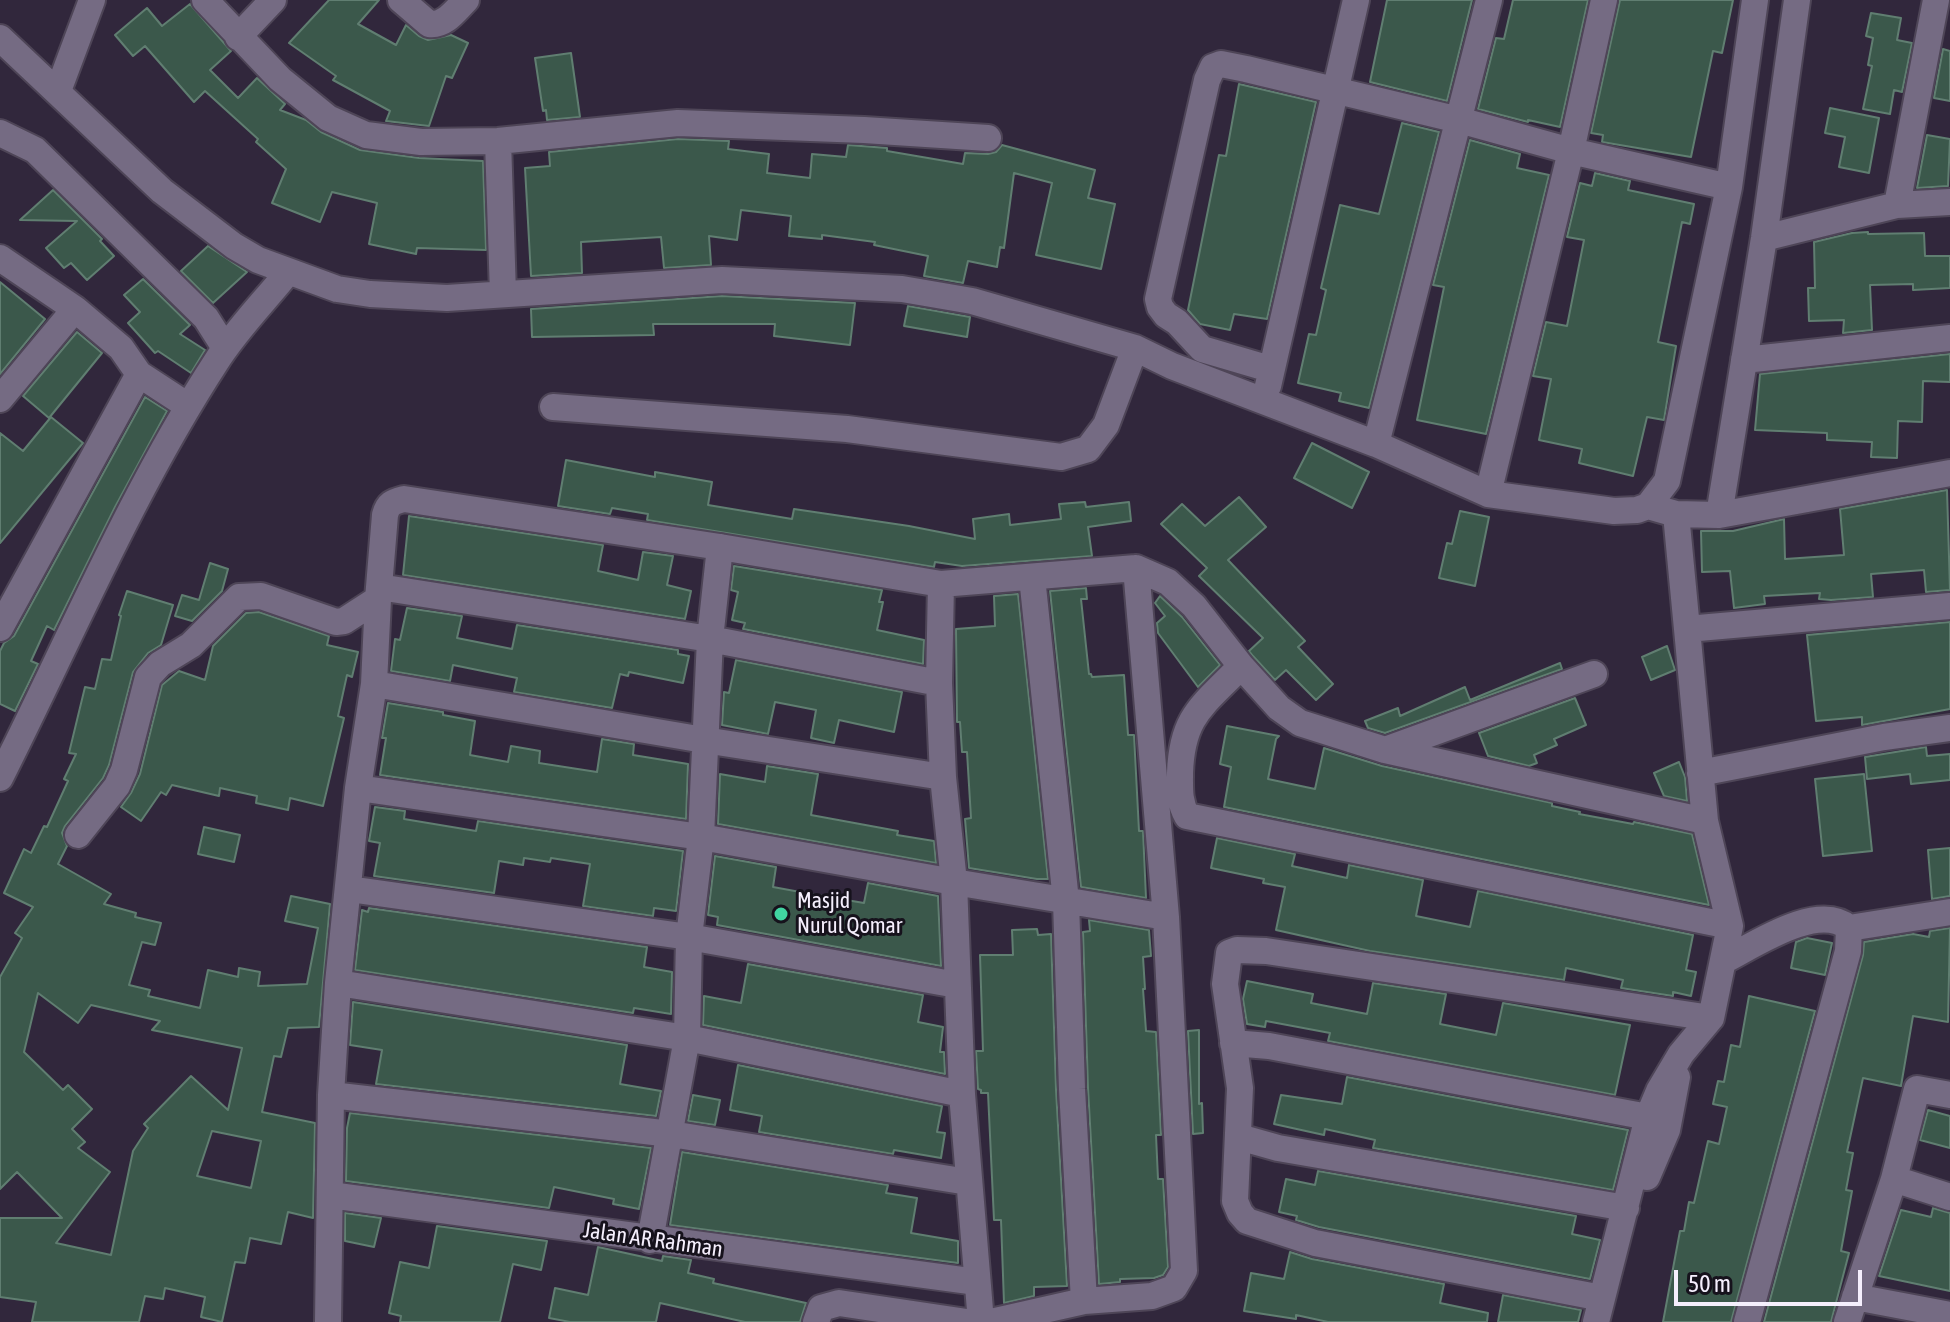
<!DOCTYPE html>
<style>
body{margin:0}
#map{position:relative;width:1950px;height:1322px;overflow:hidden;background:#31273c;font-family:"Asap Condensed",sans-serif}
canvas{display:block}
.scale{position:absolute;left:1674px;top:1270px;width:188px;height:36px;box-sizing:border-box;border:4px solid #f5effd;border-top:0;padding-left:10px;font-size:24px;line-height:28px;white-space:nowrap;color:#f5effd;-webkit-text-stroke:6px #16121c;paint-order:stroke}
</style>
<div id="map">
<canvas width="1950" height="1322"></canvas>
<div class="scale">50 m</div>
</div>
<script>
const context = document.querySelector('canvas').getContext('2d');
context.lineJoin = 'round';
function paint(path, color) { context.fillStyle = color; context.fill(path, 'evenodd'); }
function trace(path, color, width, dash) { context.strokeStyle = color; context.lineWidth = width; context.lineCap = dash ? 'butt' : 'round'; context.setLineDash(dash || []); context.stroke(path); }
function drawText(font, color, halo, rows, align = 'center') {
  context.font = font + ' "Asap Condensed",sans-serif'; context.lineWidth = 6; context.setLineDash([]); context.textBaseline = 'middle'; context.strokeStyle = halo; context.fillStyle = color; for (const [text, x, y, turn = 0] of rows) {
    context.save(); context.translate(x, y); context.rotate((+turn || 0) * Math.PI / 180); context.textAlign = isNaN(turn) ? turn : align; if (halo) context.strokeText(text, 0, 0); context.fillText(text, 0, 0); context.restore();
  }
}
const building = new Path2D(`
 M329,0H379L358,24L396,45L406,25L419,36L428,40L451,35L468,43L452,78L446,76L429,126L386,121L390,111L333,80L336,76L289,43Z
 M1387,0H1472L1447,101L1370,82Z
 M1513,0H1588L1560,127L1528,120V122L1478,109L1496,38L1504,39Z
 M1620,0H1733L1722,53L1713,51L1691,157L1602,142L1603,135L1591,133Z
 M190,4L231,51L210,70L238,98L257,78L285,104L280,110L306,120L321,132L360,150L419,158L483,161L486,250L417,248L416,254L369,244L377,203L332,192L320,222L272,203L286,169L256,142L258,139L205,91L194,102L145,46L133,56L115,35L147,8L162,26Z
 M1871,13L1901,18L1897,40L1912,43L1902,92L1894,90L1890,114L1863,109L1872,66L1868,65L1873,38L1866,36Z
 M1943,49L1950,51V101L1934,98Z
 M571,53L580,117L547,120L546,110L543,111L535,58Z
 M1239,84L1316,102L1267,319L1234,314L1230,330L1200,324L1188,310L1219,155L1226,156Z
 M1830,108L1879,118L1869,173L1839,167L1845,137L1825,133Z
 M1402,123L1439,132L1369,408L1339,401L1341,393L1298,383L1309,334L1316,335L1326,290L1321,288L1340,205L1379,214Z
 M1927,135L1950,139L1948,186L1917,188Z
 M678,139L729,141L728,149L769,154L767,173L810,178L812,154L846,157L848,145L887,148V151L963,164L965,153L988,154L996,152L1002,145L1095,170L1088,198L1115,204L1101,269L1036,255L1052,183L1014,173L1004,248L1000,247L997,267L968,261L963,283L924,276L928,256L874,245L875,242L822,235V239L789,236L791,216L741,210L737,240L709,236L711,265L664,268L661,237L581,242L582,273L531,276L525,168L550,166L549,152Z
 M1470,140L1520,154L1517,168L1549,175L1486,434L1417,420L1444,287L1433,285Z
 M1595,173L1630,181L1628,190L1694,204L1690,224L1682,222L1658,342L1676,346L1664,420L1647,417L1633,476L1579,463L1582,449L1539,440L1551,379L1533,376L1546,322L1567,326L1584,240L1567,237L1580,183L1592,186Z
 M53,190L102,239L100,241L114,256L87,280L71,263L64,268L46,248L77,221L20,220Z
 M1868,232V234L1924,233L1925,256H1950V288L1913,290V284L1870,285L1872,330L1843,333L1844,320L1809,321L1808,288H1815L1814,242L1852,233Z
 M208,246L247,272L213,303L181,271Z
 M143,279L190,325L180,334L205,350L191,373L158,351L155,353L128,323L140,312L124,295Z
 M0,282L45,319L0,374Z
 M722,296L855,303L850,345L774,336L775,324H653L654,335L532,337L531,309Z
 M908,306L970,317L967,337L904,326Z
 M77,332L102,353L49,418L23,396Z
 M1950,354V382L1923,381L1922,422L1898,421L1897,458L1871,457L1872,442L1827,440V433L1755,430L1760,374Z
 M145,397L167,411L115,507L54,630L47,626L31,661L38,664L15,711L0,704V651L4,643L14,636Z
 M51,417L83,443L0,543V433L23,451Z
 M1312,443L1369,472L1352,508L1294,478Z
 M566,460L655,477V472L712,482L708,505L792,519L794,509L909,526L975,539L973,519L1009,514L1010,525L1061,519L1059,504L1085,502L1086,507L1129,502L1131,521L1088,527L1092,556L962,566L935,562L934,567L647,520L648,514L612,508L610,514L558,506Z
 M1947,490L1950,590L1926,592L1924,570L1871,574L1873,597L1831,600L1819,599L1820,593L1764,596L1765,604L1734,608L1730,571L1702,572L1701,531H1733L1784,519L1785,559L1844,555L1840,509Z
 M1239,497L1266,527L1228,560L1305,641L1298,647L1333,684L1316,700L1286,670L1275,680L1253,656L1249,651L1263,638L1199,576L1207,568L1161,524L1182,504L1205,526Z
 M1460,511L1489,517L1475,586L1439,578L1447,543L1452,544Z
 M409,516L603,545L598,571L638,580L643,552L673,556L667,585L691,591L685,619L403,575Z
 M210,563L228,569L222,591L192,621L175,616L182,595L199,600Z
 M734,566L882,590L879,602H883L877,630L924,640L923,664L743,629L745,623L732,620L738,592L731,590Z
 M1086,588L1087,599H1081L1089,674H1091L1092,677L1124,675L1128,735H1134L1139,831H1143L1146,898L1081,887L1050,591Z
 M127,591L173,605L161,645L148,653L133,672L109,765L103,778L65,826L62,833L67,846L58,864L111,894L104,904L136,913L135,917L161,923L155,945L142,942L129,985L150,990L148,996L200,1008L208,970L238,977L239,968L260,972L258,986L307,984L318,928L285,921L291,896L330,904L319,1027L288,1028L281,1057L274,1056L262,1112L315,1123L313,1218L288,1212L281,1244L250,1238L245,1263L235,1262L222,1322L201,1317L205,1297L165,1288L163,1299L145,1296L139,1322H32L36,1302L0,1297V1218H62L17,1172L0,1189V977L22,938L15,933L33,907L4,893L24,849L31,853L44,826L47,827L68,781L64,779L76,754L69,753L85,687L95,689L102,659L111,660L121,616L119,615ZM38,993L78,1023L91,1005L160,1021L152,1030L242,1048L228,1110L191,1076L144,1124L148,1128L133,1151L111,1255L56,1243L110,1172L78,1148L85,1142L72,1129L92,1109L68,1085L63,1090L24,1052ZM212,1131L261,1141L251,1188L197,1176Z
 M1018,594L1048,879H1037L969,868L965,819L971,818L967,752H962L960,722H957L956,629L995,626L994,596Z
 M1160,596L1182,617L1220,665L1198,687L1158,633L1157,623L1165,616L1155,603Z
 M407,608L462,616L457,638L512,649L517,625L678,650V654L689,656L683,683L629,672L628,676L620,674L612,708L514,692L517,678L453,665L450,681L391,671L395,639L400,640Z
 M259,612L329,636L327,645L358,652L352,677L347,675L338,716L344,718L323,806L290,798L288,810L256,803L257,796L220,788L219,796L172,785L166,795L161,792L141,821L121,807L131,793L140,774L162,685L179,671L205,680L213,646L246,613Z
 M1950,622V709L1862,725V717L1816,721L1807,635Z
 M1667,646L1675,670L1651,680L1642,657Z
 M736,660L902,692L894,732L839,720L834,743L811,738L816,710L775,702L768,734L722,725L724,692L729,693Z
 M1560,663L1562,669L1385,733L1368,728L1365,721L1398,708L1400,716L1465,687L1470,700Z
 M1575,698L1586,725L1554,739L1557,745L1534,755L1537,763L1529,766L1488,756L1479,733Z
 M388,703L443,712V715L475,721L470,755L508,762L511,746L540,751L539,763L597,772L602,739L634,744L633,755L688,764L686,819L380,775L386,738H382Z
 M1227,726L1279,736L1276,739L1268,779L1315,789L1324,748L1382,766L1552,803V806L1580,812L1579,814L1633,824L1634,822L1692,834L1709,905L1224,807L1231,767L1220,764Z
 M1926,747L1927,756L1950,754V780L1911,784L1910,774L1867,779L1865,757Z
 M1679,762L1685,777L1687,801L1664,796L1654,773Z
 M767,766L818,774L811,815L898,831L897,835L934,841L936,863L718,824L720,774L765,782Z
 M1864,774L1872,851L1823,856L1815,779Z
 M375,807L405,811L404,819L476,831L478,821L683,851L676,911L654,908L653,916L583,906L590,864L551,858L550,862L524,858L523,865L499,861L494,893L374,876L380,843L369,841Z
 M204,827L240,835L234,862L198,854Z
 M1217,838L1295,854L1292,866L1347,878L1349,865L1423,880L1416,916L1470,927L1478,891L1693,935L1686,970L1696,972L1691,996L1673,992V996L1621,988L1623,980L1566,968L1564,980L1370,951L1276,930L1285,887L1263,883L1264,879L1211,868Z
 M1950,848V896L1932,899L1928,850Z
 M715,856L776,867L773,887L811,894L864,903L868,883L938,896L941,966L717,925L718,917L708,915Z
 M369,908L647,947L644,967L672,972L671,1014L634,1008L633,1013L355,970L362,910L368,912Z
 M1089,920L1149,930L1151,956L1143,957L1145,989H1143L1146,1031L1156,1032L1161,1135H1156L1158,1179H1163L1168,1267L1163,1275L1154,1278L1120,1279V1282L1099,1284L1088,1088L1083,932L1090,931Z
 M1950,928L1948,1022L1913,1016L1901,1086L1863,1078L1847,1152L1853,1153L1846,1190L1852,1191L1841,1251L1849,1253L1831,1322H1764L1863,955L1864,942L1913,934L1929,937L1930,931Z
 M1037,929L1038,935L1051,934L1056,1090L1067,1286L1034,1287V1296L1004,1303L1001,1220H994L988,1093H981V1090L978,1089L976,1051H983L980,955H1013L1012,930Z
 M1807,938L1832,943L1825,975L1791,968L1796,942Z
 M748,964L923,995L918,1022L943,1027L940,1052H944L945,1074L703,1025L704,996L741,1003Z
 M1247,981L1313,994L1311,1003L1367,1014L1373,983L1446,994L1440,1024L1496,1035L1503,1003L1630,1025L1615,1095L1328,1041L1330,1033L1266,1021L1265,1027L1247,1024L1243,999Z
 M1749,996L1815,1011L1731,1322H1663L1680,1231H1684L1689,1202L1694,1203L1708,1141L1719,1144L1727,1107L1713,1104L1718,1081L1724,1082L1731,1045L1740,1047Z
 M353,1002L627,1045L620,1084L661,1091L656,1116L376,1084L382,1050L350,1045Z
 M1199,1030V1104L1202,1103L1203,1133L1193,1134L1188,1031Z
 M738,1065L942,1106L937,1132L945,1133L941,1158L894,1150L893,1154L759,1132L762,1116L730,1110Z
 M1347,1077L1628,1130L1613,1190L1373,1148L1375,1140L1325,1129L1324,1135L1274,1124L1281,1095L1342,1104Z
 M693,1095L720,1100L715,1125L688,1121Z
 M1928,1110L1950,1116V1148L1920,1140Z
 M350,1113L651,1148L639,1209L613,1204L614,1199L554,1187L549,1208L346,1181L347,1128Z
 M682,1152L888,1185L886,1193L917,1198L911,1233L958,1241V1263L670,1225Z
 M1318,1171L1576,1216L1572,1234L1600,1240L1590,1279L1319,1227L1296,1220L1297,1216L1279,1212L1286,1179L1315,1185Z
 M1933,1208L1950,1213V1291L1879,1276L1901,1210L1931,1217Z
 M345,1213L381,1218L374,1247L345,1241Z
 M437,1226L547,1241L541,1270L513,1264L500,1322H400L401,1316L389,1313L400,1262L429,1268Z
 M598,1247L662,1261L663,1256L691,1260L688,1273L714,1279L713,1283L806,1303L800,1322H745L660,1303L656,1322H570L549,1318L555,1288L588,1295Z
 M1290,1252L1312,1259L1444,1284L1440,1303L1488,1313L1487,1322H1328L1296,1315V1319L1244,1311L1251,1273L1284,1279Z
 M1503,1295L1581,1310L1578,1322H1498Z`);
paint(building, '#3b584b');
trace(building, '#607e71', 2);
const street = new Path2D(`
 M205,0L280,79L328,118L366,135L421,142L498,141L678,123L864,130L988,138
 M401,0L429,24C445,26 455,11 466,0
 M1755,0L1729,187L1667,481L1648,506L1676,514L1719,515L1950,473
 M238,37L273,0
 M0,38L162,191L234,246L258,260L337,289L370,294L447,298L722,280L902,289L972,301L1135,348L1172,366L1376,444L1488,494L1614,511L1637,510L1648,506
 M58,91L92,0
 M0,133L35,150L206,318L225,348
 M498,141L503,294
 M1897,205L1936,0
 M1764,238L1897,205L1950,202
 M0,258L75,309L121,348L139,374L188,406
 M1744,360L1950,338
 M1270,369L1202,349L1177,322L1166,315L1160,307L1158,299L1207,80L1213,67L1221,64L1246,69L1459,120L1571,151L1729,187
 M1268,386L1356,0
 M0,399L75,309
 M553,407L847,429L1061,457L1088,449L1106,425L1135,348
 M1376,444L1489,0
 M1488,494L1571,151L1604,0
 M1676,514L1687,629
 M1719,515L1764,238L1797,0
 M1032,577L1066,901L1072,1089L1084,1301
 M379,587L710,639L939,683
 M0,628L139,374
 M1241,666C1204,705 1182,715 1180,773C1180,789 1179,802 1187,816L1730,926
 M374,684L704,740L943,777
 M1385,750L1594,674
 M1700,773L1884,737L1950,728
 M0,778C70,639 131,493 216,362C236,330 264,302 288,272
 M358,788L701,837L954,882L943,777L939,683L941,584
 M78,835L117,786L124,770L148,677L160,664L191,645L239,597L261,596L336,622L344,621L378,599
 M349,889L689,937L957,985
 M1849,928L1950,912
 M1723,961C1753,946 1818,901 1849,928L1848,951L1747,1322
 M338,983L687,1038L962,1094
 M1233,1043L1269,1046L1648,1117
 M331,1095L671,1134L968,1182
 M1239,1137L1278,1148L1626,1208
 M1647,1177L1667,1130L1677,1077
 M1894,1179L1950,1197
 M330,1195L977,1282
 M650,1240L687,1038L689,937L701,837L710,639L720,547
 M1855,1297L1950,1315
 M1602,1298L1315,1243L1247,1221L1240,1213L1235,1201L1240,1088L1225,984L1229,953L1237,950L1266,951L1711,1018
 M328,1322L331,1095L338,983L358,788L374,684L378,599L385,515C388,503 393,502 404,499L720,547L941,584L1136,568L1168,582L1194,606L1241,666L1279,708L1300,723L1385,750L1705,821
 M816,1322L821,1308L839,1303L967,1322
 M981,1322L962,1094L954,882L1166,917
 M991,1322L1084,1301L1152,1296L1174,1288L1184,1271L1166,917L1136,568
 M1596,1322L1648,1117L1659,1091L1681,1054L1711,1018L1730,926L1705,821L1687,629L1950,606
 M1847,1322L1894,1179L1917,1089L1950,1095`);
trace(street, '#4e4557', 30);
trace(street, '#756b83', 26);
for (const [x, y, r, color] of [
 [781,914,8,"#41d4a1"]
]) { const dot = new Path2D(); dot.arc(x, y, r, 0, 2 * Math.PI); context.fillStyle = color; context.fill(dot); trace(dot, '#16121c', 3); }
drawText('22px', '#f5effd', '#16121c', [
 ["Masjid",797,901],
 ["Nurul Qomar",797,926]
], 'left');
drawText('22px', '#f5effd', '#16121c', [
 ["Jalan AR Rahman",653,1240,8]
]);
</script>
